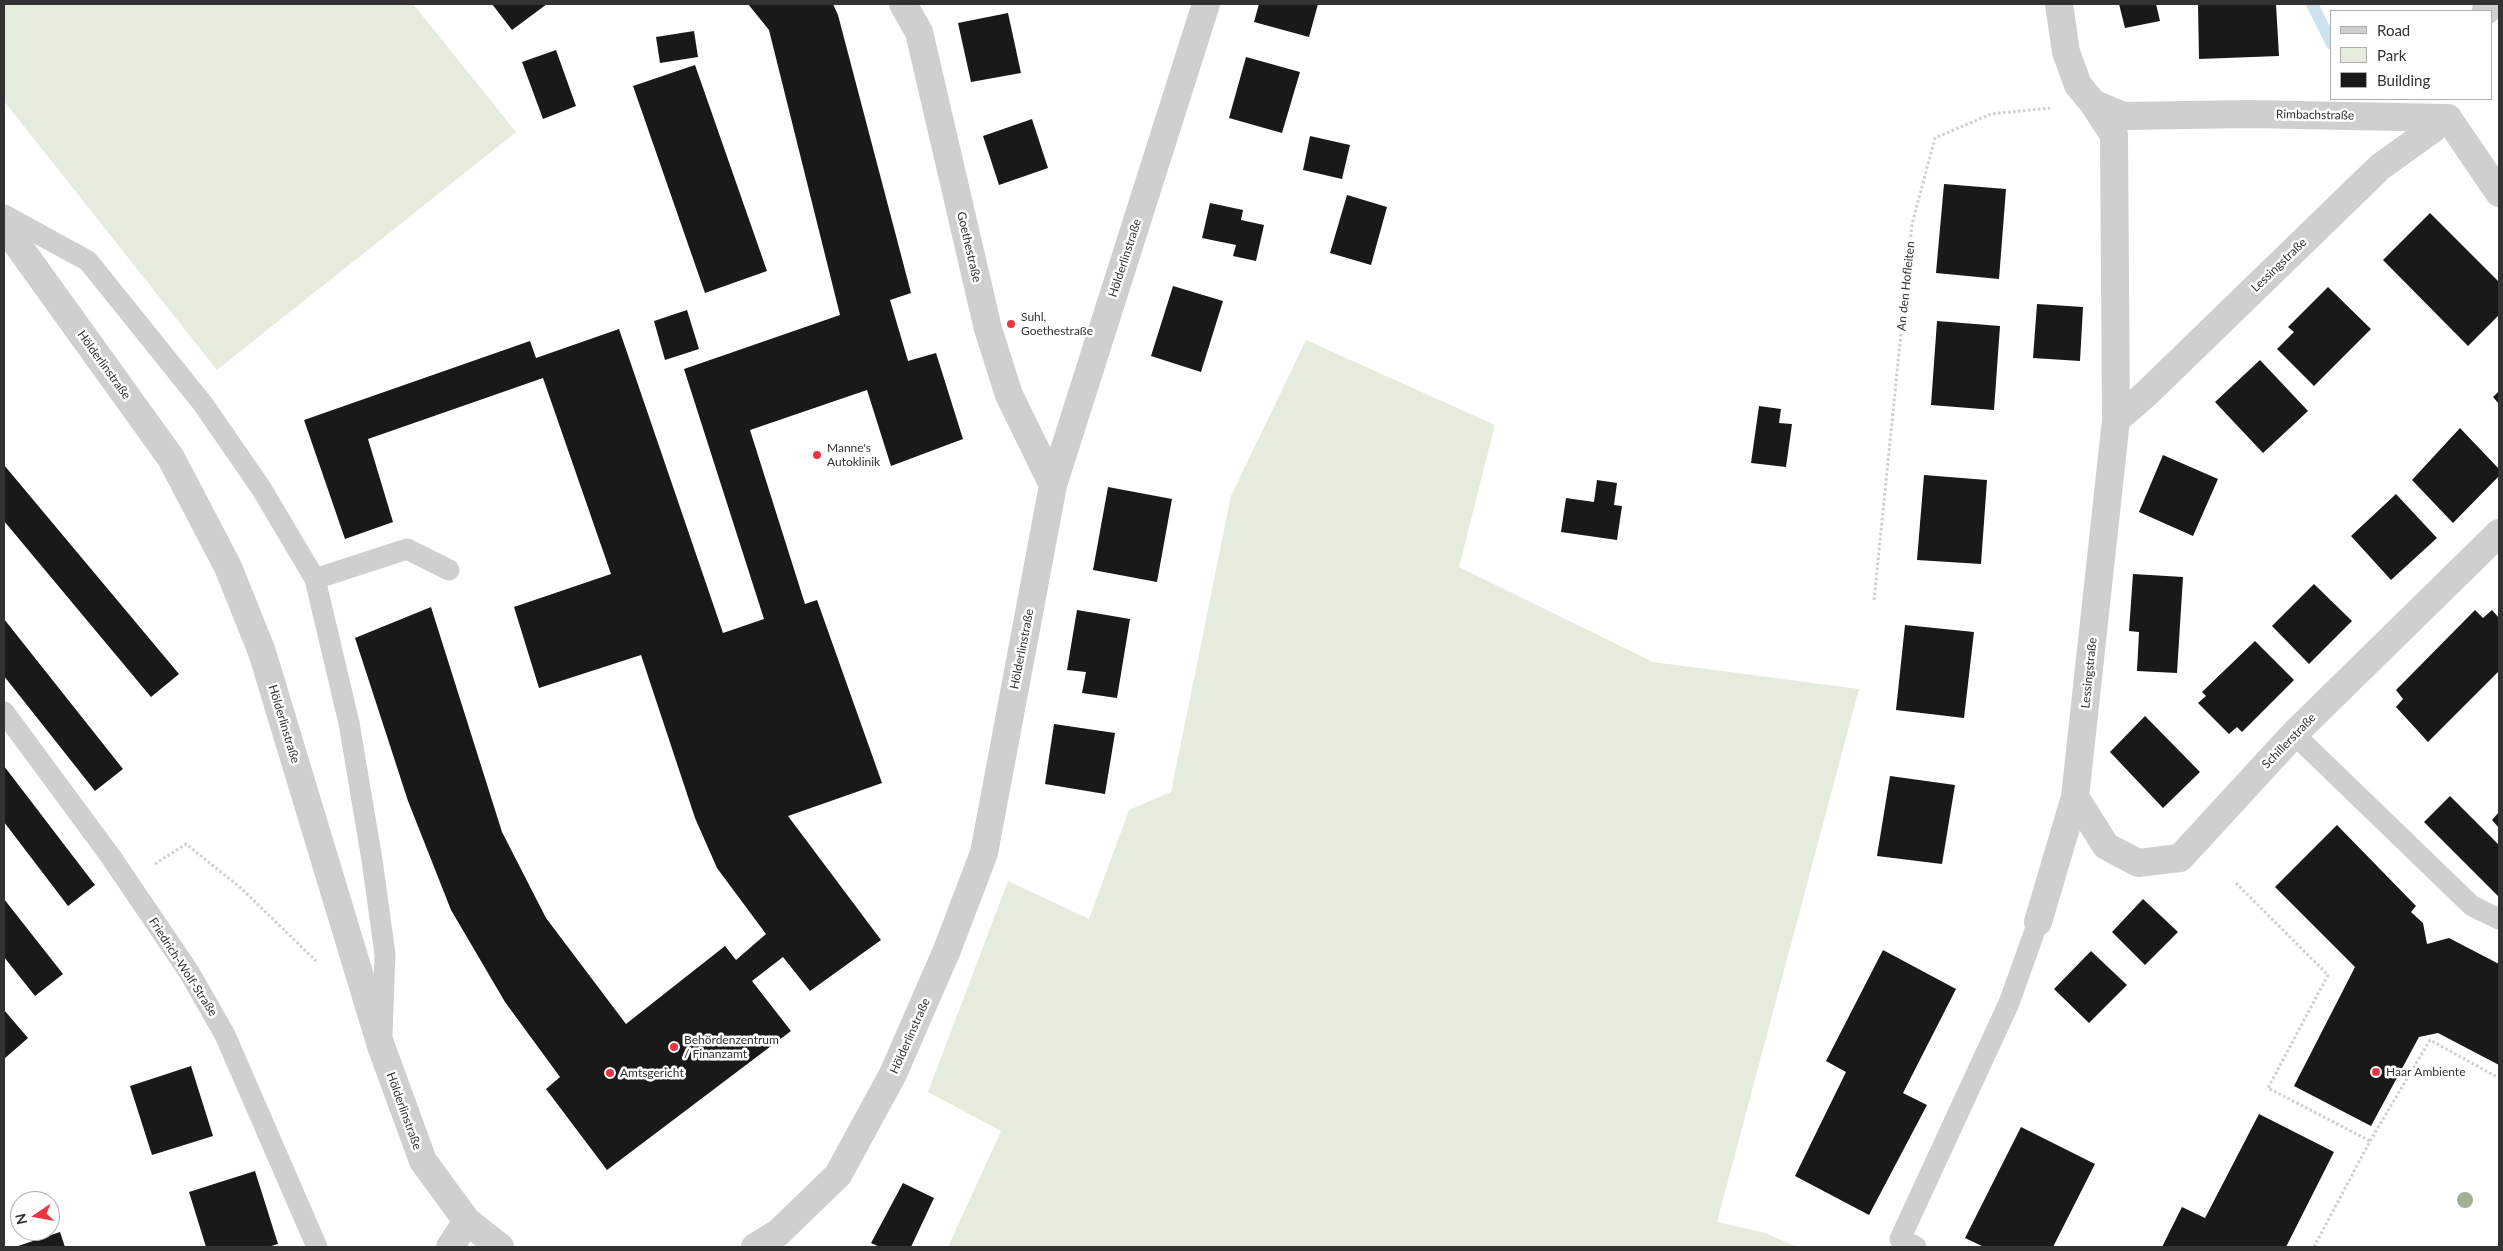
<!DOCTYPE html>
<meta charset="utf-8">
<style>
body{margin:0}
#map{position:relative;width:2503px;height:1251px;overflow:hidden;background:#fff;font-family:Lato,sans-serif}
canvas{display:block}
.frame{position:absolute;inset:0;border:5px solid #323232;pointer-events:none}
.legend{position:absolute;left:2330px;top:10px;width:162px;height:90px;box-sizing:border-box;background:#fff;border:1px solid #adadad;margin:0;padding:6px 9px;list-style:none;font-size:15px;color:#323232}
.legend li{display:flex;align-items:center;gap:10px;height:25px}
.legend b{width:25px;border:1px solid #adadad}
.north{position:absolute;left:10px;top:1191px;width:50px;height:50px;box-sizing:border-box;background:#fff;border:1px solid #adadad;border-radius:50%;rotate:258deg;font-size:14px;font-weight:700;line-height:20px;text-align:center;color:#323232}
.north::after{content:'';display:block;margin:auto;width:18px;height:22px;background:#e83642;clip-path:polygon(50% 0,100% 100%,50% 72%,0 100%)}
</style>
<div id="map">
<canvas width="2503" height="1251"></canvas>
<div class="frame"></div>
<ul class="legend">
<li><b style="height:6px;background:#cfcfcf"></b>Road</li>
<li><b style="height:14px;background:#e5ecde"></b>Park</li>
<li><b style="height:14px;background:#191919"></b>Building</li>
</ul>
<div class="north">N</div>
</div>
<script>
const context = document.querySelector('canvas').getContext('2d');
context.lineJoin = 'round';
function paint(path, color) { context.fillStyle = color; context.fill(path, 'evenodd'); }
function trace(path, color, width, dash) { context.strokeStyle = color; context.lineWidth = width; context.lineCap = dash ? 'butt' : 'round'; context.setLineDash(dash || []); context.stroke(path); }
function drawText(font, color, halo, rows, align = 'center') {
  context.font = font + ' Lato,sans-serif'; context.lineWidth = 5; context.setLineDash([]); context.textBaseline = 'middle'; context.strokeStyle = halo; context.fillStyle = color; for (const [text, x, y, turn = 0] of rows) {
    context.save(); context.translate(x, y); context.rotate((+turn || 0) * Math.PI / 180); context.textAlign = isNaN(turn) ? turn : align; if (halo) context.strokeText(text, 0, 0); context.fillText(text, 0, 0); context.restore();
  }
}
paint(new Path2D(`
 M4,4H413L516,132L217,370L4,101Z
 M1306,340L1495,425L1459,567L1653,662L1859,689L1717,1222L1765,1233L1797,1247H948L1001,1131L928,1092L1008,881L1089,919L1129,810L1171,792L1231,496Z`), '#e5ecde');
trace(new Path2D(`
 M2312,4L2332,44`), '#cee1ee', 12);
paint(new Path2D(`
 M492,4H547L512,30Z
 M748,4H833L838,15L911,293L890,300L908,361L936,353L963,439L891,466L867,390L750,430L805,604L817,600L882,783L788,816L881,940L810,991L783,957L752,981L791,1031L607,1170L546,1089L560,1077L505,1002L451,910L408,801L355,638L431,607L502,832L546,918L626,1024L725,946L736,960L766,934L717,868L695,818L641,655L539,688L514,607L611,574L543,378L368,439L393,522L345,539L304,420L530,341L536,358L619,329L723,633L764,619L684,369L840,315L769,30Z
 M1259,4H1318L1309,37L1254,22Z
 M2119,4H2156L2160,21L2125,28Z
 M2198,4H2276L2279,56L2199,59Z
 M1008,13L1021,73L971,82L958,23Z
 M694,31L698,57L660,63L656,37Z
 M556,50L576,106L543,119L522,62Z
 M1246,57L1300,72L1282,133L1229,118Z
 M695,65L767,271L705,293L633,86Z
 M1032,119L1048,168L999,185L983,136Z
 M1310,136L1350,145L1342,179L1303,170Z
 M1944,184L2006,189L1999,279L1936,273Z
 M1347,195L1387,207L1371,265L1330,253Z
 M1210,203L1243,210L1241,220L1264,225L1256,261L1233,256L1236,245L1202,238Z
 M2430,213L2499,282V315L2468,346L2383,260Z
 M1173,286L1223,301L1201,372L1151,356Z
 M2328,287L2371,329L2314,386L2277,349L2294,332L2288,327Z
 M2037,304L2083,307L2080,361L2033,358Z
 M687,310L699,349L665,360L654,321Z
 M1937,321L2000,326L1994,410L1931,405Z
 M2260,360L2308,411L2263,453L2215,402Z
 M2499,391V404L2493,397Z
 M1759,406L1781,409L1779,423L1792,424L1786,467L1751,463Z
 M2460,428L2499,469V476L2453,523L2412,480Z
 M2163,455L2218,479L2193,536L2139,512Z
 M4,465L179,674L151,697L4,521Z
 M1924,475L1987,480L1981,564L1917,560Z
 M1597,480L1617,483L1614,505L1622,506L1617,540L1561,532L1566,498L1594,502Z
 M1108,487L1172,499L1157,582L1093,570Z
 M2396,494L2437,538L2391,580L2351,536Z
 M2133,574L2183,577L2177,673L2137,671L2139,632L2129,631Z
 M2314,584L2352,621L2309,664L2272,626Z
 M1077,610L1130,619L1117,698L1082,693L1086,672L1067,670Z
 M2475,610L2483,618L2492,610L2499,618V671L2428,742L2396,707L2403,699L2396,690Z
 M4,619L123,769L95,791L4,676Z
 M1905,625L1974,632L1964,718L1896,710Z
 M2255,641L2294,680L2242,732L2237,727L2229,734L2198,703L2206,696L2202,692Z
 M2145,716L2200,772L2163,808L2110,752Z
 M1054,724L1115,733L1105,794L1045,784Z
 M4,766L95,885L68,906L4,822Z
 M1890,776L1955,785L1942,864L1877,856Z
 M2450,796L2499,845V897L2424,822Z
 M2499,812V828L2492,820Z
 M2337,825L2416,906L2411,912L2423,923L2427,944L2449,938L2499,964V1065L2438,1033L2419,1037L2371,1126L2294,1086L2355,967L2275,887Z
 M4,899L63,974L35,996L4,957Z
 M2143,899L2178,932L2145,965L2112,932Z
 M1883,950L1956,989L1903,1093L1927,1105L1869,1215L1795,1176L1846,1072L1826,1061Z
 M2091,951L2127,985L2089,1023L2054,989Z
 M4,1010L28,1038L4,1059Z
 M191,1066L213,1136L152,1155L130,1086Z
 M2259,1114L2334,1152L2286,1247H2162L2182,1207L2205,1218Z
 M2021,1127L2095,1164L2053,1247H1984L1965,1238Z
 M255,1171L278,1244L268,1247H206L189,1192Z
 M903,1183L934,1198L911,1247H880L871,1243Z
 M60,1232L65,1247H15Z`), '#191919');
trace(new Path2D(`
 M1874,600L1912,224L1935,138L1991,114L2050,108
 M155,864L186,844L241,888L316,961
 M2236,883L2328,975L2268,1088L2370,1141
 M2314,1247L2370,1141L2430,1040L2499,1078`), '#cfcfcf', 3, [2.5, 2.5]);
trace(new Path2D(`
 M4,215L88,261L203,404L261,488L315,579L349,723L372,860L385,954L382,1034
 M315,579L407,549L449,570
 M4,712L111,857L189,972L225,1035L317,1247
 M2294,734L2472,906L2499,919
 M1916,1247L1900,1239L2009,1003L2038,922`), '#cfcfcf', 21);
trace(new Path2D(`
 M903,4L919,32L988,329L1009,395L1053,485
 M2486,11L2487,4
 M2093,103L2123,116L2249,114L2448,118
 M2448,118L2499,193
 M4,226L171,458L228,567L262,652L381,1046L423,1161L467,1221L500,1247
 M2116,420L2146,394L2380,167L2448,118
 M2075,797L2106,846L2138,863L2180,858L2294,734L2499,533
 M2038,922L2075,797L2116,420L2114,135L2093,103L2078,85L2066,52L2059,4
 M450,1247L467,1221
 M755,1247L778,1233L838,1175L893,1074L947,950L984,853L1053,485L1206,4`), '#cfcfcf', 28);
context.fillStyle = '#a2b095';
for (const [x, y] of [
 [2465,1200]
]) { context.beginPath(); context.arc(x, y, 8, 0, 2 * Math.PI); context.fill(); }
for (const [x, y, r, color] of [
 [1011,324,5,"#e83642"],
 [817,455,5,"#e83642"],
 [674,1047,5,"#e83642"],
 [2376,1072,5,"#e83642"],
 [610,1073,5,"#e83642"]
]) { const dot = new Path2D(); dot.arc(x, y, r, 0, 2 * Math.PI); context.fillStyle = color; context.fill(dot); trace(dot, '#fff', 2); }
drawText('12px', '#323232', '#fff', [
 ["Rimbachstraße",2315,115,1],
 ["Goethestraße",969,247,77],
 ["Hölderlinstraße",1125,258,-72],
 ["Lessingstraße",2279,265,-44],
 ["An den Hofleiten",1906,286,-84],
 ["Hölderlinstraße",104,365,54],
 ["Hölderlinstraße",1022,649,-79],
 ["Lessingstraße",2089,673,-84],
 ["Hölderlinstraße",284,724,73],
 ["Schillerstraße",2289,741,-46],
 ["Friedrich-Wolf-Straße",183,967,57],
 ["Hölderlinstraße",910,1036,-66],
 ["Hölderlinstraße",404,1111,70]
]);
drawText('12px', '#323232', '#fff', [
 ["Suhl,",1021,317],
 ["Goethestraße",1021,331],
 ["Manne's",827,448],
 ["Autoklinik",827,462],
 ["Behördenzentrum",684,1040],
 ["/ Finanzamt",684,1054],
 ["Haar Ambiente",2386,1072],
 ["Amtsgericht",620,1073]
], 'left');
</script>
